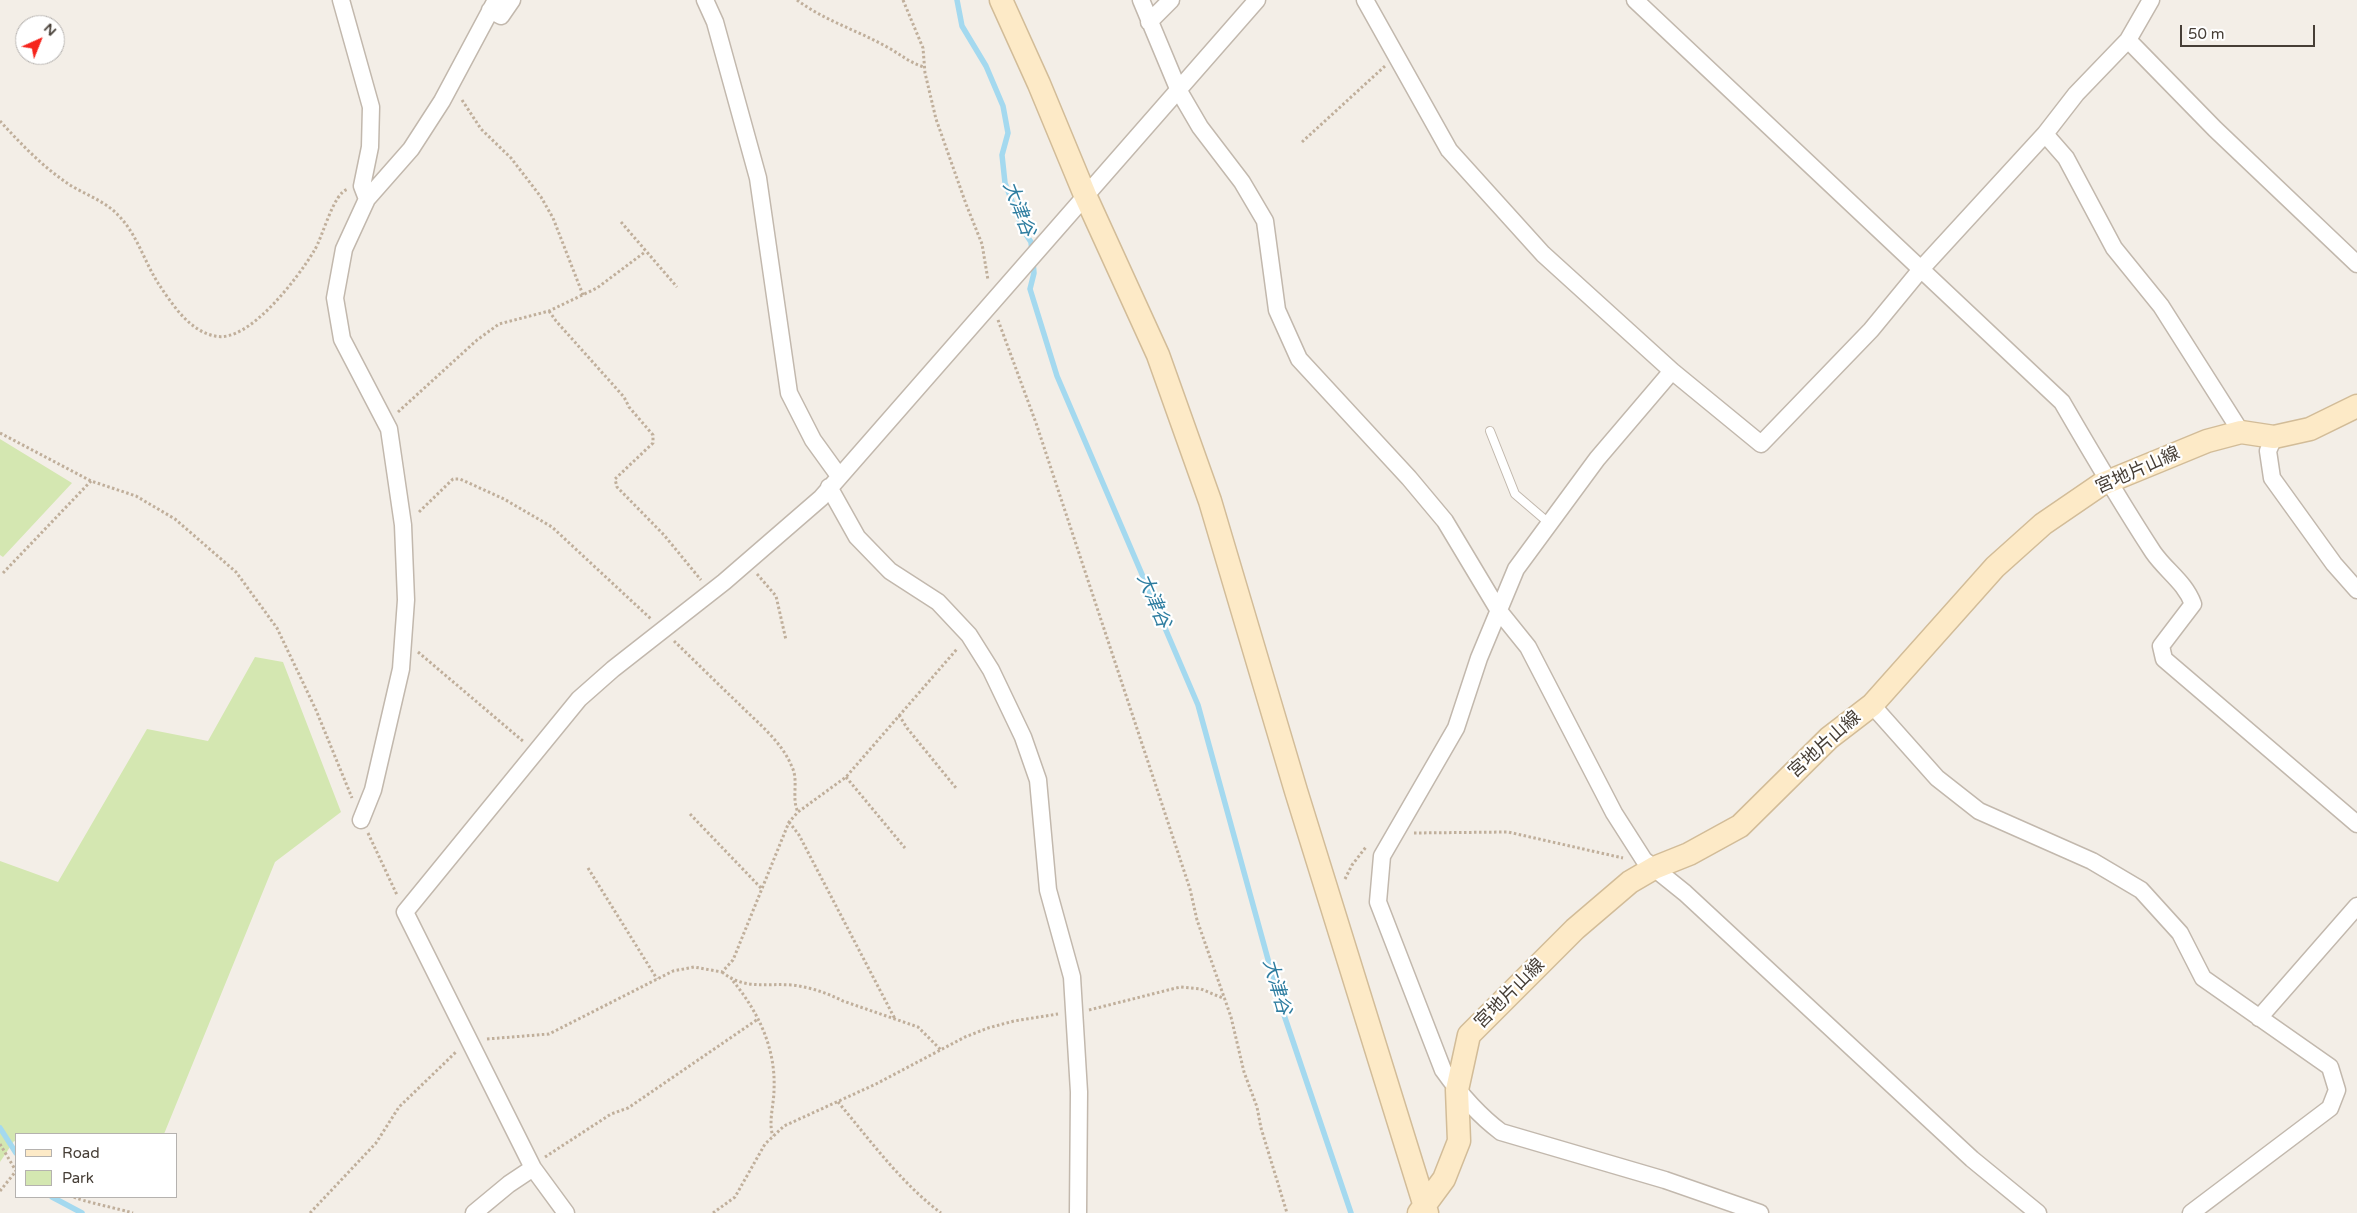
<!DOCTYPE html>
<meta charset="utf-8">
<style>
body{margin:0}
#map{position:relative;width:2357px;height:1213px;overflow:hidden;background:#f3eee7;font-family:"Varela Round",sans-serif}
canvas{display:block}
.legend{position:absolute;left:15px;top:1133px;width:162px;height:65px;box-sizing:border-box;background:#fff;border:1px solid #b5b2af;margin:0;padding:6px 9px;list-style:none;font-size:15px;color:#463e36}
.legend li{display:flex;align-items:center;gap:10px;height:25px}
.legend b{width:25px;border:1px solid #b5b2af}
.north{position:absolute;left:15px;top:15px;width:50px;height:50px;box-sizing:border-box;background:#fff;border:1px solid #b5b2af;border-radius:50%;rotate:44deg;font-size:14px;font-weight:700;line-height:20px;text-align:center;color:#463e36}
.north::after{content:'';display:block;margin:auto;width:18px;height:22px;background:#f6241c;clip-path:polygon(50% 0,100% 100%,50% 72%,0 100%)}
.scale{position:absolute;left:2180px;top:25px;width:135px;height:22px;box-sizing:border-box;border:2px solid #463e36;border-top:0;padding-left:6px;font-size:15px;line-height:18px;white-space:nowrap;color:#463e36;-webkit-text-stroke:4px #fff;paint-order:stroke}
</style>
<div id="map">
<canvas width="2357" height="1213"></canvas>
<ul class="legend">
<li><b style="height:6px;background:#fdeac7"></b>Road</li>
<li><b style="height:14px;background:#d4e7b1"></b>Park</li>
</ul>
<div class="north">N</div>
<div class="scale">50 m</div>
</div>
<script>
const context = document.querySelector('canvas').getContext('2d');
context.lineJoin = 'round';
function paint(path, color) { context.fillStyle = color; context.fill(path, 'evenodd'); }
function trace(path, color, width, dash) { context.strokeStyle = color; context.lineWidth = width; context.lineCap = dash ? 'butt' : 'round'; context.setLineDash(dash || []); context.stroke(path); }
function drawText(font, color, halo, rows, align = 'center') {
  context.font = font + ' "Varela Round","Noto Sans JP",sans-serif'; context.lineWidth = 4.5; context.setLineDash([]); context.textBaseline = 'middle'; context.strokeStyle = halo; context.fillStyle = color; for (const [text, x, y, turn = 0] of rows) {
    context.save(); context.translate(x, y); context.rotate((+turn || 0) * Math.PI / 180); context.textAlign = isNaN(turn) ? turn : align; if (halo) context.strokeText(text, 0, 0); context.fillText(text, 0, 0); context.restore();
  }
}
paint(new Path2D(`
 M0,439L72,483L3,557L0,555Z
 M255,657L283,662L341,812L275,862L164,1134H16V1142L14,1141L0,1162V861L58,882L147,729L208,741Z`), '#d4e7b1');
trace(new Path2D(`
 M957,0L962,26L986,66L1003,106L1008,133L1002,155L1005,183L1023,230L1031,242L1032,252
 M1033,262L1034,273L1030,289L1057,376L1198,705L1280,1003L1351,1213
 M0,1128L16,1153
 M52,1197L82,1213`), '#a4d9ef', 5.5);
const lane = new Path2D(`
 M1490,431L1515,494L1550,524`);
const street = new Path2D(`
 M341,0L371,107L370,147L362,186L367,199
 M705,0L715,22L758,178L789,393L813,440L839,476
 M1141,0L1179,91L1200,127L1242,182L1265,221L1277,310L1299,359L1409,478L1445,521L1499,611L1528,647L1614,813L1644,860L1685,893L1972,1159L2038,1213
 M1365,0L1449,150L1543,254L1672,371L1761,444L1871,330L1922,268L2045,134L2076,94L2128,40L2151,0
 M1635,0L2062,402C2091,452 2121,503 2153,552C2166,571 2185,582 2193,604L2161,646L2164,659L2357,824
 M490,10L501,16L512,0
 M1149,22L1171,0
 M2128,40L2215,129L2357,264
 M2045,134L2066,158L2114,248L2161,306L2241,432
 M1672,371L1597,459L1516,569L1479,658L1456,728L1382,856L1378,902L1443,1070C1460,1094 1477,1114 1501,1132L1665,1180L1760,1213
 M2274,437L2268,451L2272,478L2334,564L2357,590
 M829,487L857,537L890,571L938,602L969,635L991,670L1023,737L1038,780L1048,890L1072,977L1079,1092L1078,1213
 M1872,705L1937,778L1979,811L2092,861L2141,890L2180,933L2203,978L2330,1067L2337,1090L2330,1108L2191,1213
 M361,820L373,790L401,669L406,600L403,525L389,429L342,339L335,298L344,249L367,199L411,149L442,101L496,0
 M2259,1018L2357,906
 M474,1213L509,1184L533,1168
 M566,1213L533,1168L405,912L579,699L613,669L724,582L821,498L1257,0`);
const secondary = new Path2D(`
 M1001,0L1039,84L1085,195L1158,355L1210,501L1296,791L1427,1213
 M1419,1213L1444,1179L1459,1141L1457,1090L1469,1035L1575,929L1630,882L1654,868L1689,854L1740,826L1829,738L1872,705L1995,567L2043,524L2100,485L2207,441L2241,432L2274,437L2310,429L2357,406`);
trace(lane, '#c2b8ad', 10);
trace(street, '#c2b8ad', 19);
trace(secondary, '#d2bc98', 25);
trace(new Path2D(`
 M797,0C825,21 857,30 887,47C900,54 910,63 924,67
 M903,0L923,48L925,73L936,119L966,204L982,244L988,280
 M462,100L481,129L511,158L541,197L553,218L583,295
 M0,121C20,143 42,166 67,183C83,194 104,200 118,215C137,234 144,261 158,283C172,304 189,331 215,336C249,344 299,276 314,251C323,237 333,193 348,189
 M1302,142L1385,66
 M621,222L677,287
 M549,311L556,321L624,397L629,407L653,435V443L615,479L617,487L664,535L701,580
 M998,320L1036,423L1190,889L1197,920L1231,1017L1244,1072L1257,1107L1261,1128L1287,1213
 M398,412L477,340L499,324L549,311L597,288L645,252
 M0,433L91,481L136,496L175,519L236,572L277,628L316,710L352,798
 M419,512L453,479H460L504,499L552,527L651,619
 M3,573L91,481
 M757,574L776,596L786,640
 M674,641C696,662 718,684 740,705C759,724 782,742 792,767C799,781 791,798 798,812
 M418,652L524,742
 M899,715L907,728L956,788
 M846,777L905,848
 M690,814L761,888
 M789,822L799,835L895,1019
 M368,833L397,895
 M1414,833L1508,832L1623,858
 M588,868L657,979
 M1345,879L1352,865L1366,847
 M722,972C744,990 765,983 792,985C810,987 827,993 843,1001L918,1027L941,1050
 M733,981C759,1013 776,1049 774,1090C774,1104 768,1123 773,1136
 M1089,1010L1180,987L1201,989L1225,999
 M487,1039L549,1034L673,971L694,967L722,972L733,960L789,822L798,812L846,777L957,649
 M838,1102C870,1140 901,1183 941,1213
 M0,1144L16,1171
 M545,1157L611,1114L628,1108L758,1019
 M0,1191L16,1171
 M74,1197C77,1200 124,1210 133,1213
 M310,1213L376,1143L399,1107L457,1051
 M713,1213L735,1197L765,1144L784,1126L876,1084L965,1037L988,1028L1014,1021L1058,1014`), '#c0af9b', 3, [2.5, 2.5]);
trace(lane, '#fff', 8);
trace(street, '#fff', 16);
trace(secondary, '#fdeac7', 22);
drawText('18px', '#463e36', '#fff', [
 ["宮地片山線",2138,471,-24],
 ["宮地片山線",1825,745,-42],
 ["宮地片山線",1510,994,-45]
]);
drawText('italic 19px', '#2e7da0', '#fff', [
 ["大津谷",1018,209,69],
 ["大津谷",1153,601,67],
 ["大津谷",1276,987,74]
]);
</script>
